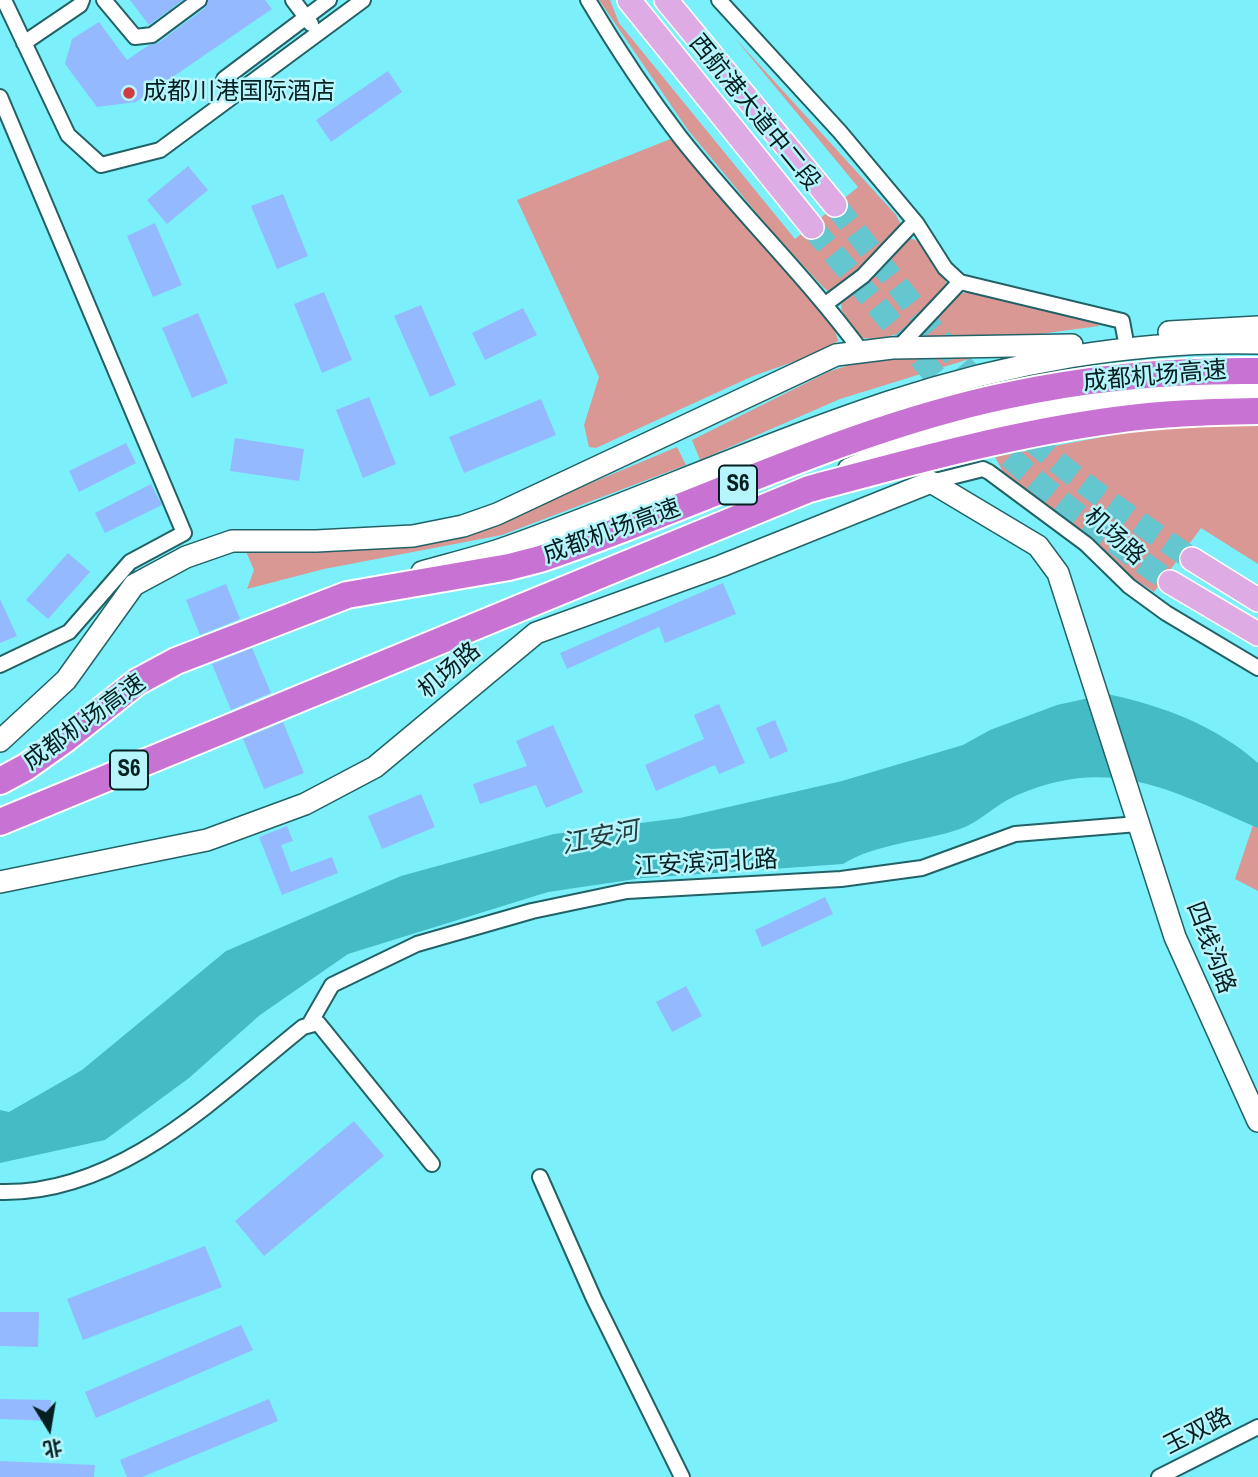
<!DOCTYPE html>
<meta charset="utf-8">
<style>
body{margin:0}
#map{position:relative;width:1258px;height:1477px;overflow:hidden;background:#7cf0fa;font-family:"Archivo Narrow","Noto Sans SC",sans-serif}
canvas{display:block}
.north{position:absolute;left:14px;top:1393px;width:70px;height:70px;-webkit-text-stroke:5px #b6f5fb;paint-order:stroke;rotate:169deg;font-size:19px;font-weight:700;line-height:28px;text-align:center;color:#051f21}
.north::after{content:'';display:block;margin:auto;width:24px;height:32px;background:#051f21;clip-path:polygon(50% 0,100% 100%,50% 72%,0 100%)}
</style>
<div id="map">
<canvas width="1258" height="1477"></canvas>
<div class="north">北</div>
</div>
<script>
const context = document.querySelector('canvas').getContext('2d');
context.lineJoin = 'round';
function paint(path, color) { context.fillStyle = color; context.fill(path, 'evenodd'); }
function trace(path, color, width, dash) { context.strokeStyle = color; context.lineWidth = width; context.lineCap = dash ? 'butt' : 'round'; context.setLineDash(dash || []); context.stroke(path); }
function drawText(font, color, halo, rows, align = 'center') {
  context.font = font + ' "Archivo Narrow","Noto Sans SC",sans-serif'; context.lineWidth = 5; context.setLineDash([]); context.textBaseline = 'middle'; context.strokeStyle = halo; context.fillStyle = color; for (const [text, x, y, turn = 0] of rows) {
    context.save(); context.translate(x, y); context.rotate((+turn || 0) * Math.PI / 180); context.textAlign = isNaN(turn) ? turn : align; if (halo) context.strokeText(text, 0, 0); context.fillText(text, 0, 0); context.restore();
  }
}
paint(new Path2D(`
 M599,0H610L619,23L795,239L858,187L734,37L896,215L902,227L884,251L830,293L824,288L774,234L688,130Z
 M673,138L834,327L838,341L810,356L753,376L596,448L589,447L584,425L599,377L517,200Z
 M905,238C926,237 941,267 947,285C927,320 902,342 861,338L842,311L841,304Z
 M968,292H990L1096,321L1099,326L1010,338H920L951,296Z
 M979,356L840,399L700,460L692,440L828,372L855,363L892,357Z
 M1258,422V564L1201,528L1154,592L1128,575L1095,540L1003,472L995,457L1172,424Z
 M677,447L686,465L502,535L324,569L247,589L254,570L244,547L479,530Z
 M1253,825L1258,828V891L1235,879Z`), '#d99894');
paint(new Path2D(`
 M1107,694C1163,706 1215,725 1258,763V828C1171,790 1109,754 1015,796C995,805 980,822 960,829C922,842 877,843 843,864L643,878L548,892L348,954L260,1015L189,1078L105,1140L0,1163V1110L9,1112L82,1070L226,951L401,876L554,834L680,818L842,781L963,745L990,730L1057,705Z`), '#45bbc5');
paint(new Path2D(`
 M130,0H183L149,25Z
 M208,0H265L272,9L136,102L97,107L65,64L72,39L99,22L127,60L149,45L158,43L205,8Z
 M388,71L402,92L331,142L316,120Z
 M188,166L208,190L167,224L147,200Z
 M283,194L308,256L277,269L251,206Z
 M155,223L182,285L153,297L127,236Z
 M324,292L352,360L322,373L294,304Z
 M421,305L456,385L430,397L394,316Z
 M523,308L537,335L485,360L472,333Z
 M198,313L228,383L192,398L162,328Z
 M369,397L396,464L363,478L336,410Z
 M541,399L556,435L464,473L449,437Z
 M235,438L304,449L299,481L230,471Z
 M126,443L136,463L79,492L69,471Z
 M151,484L162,505L105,533L95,513Z
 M68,553L90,572L48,619L26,600Z
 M723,583L736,614L665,643L659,627L567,669L560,653Z
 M226,584L240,619L200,635L186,600Z
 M0,599L17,636L0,643Z
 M252,648L271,693L231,710L212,664Z
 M719,704L745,763L719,774L715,765L656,791L645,765L704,739L694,715Z
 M775,720L788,751L770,759L756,728Z
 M283,722L304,773L264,789L243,739Z
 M553,725L583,792L546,808L536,785L480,804L473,784L527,766L516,741Z
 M421,794L435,827L382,849L368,816Z
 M287,826L293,841L281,845L291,872L332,857L338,873L282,895L259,837Z
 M825,897L833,914L762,947L755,930Z
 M686,986L702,1016L672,1032L656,1002Z
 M354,1121L384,1156L264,1256L235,1221Z
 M205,1246L222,1287L83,1340L67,1299Z
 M0,1312H39L38,1347L0,1346Z
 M241,1325L253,1350L96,1418L85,1392Z
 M0,1399L51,1400V1421L0,1419Z
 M269,1399L278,1421L142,1477H127L120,1460Z
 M0,1461L95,1465L94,1477H0Z`), '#95b9fe');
trace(new Path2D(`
 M835,205C891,276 945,350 1007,416C1061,472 1128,515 1192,559
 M812,227L955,400
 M985,433C1041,490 1105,536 1170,582`), '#64c6cf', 23, [23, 11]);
const street = new Path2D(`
 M4,0L68,135L101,165L160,150L363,0
 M104,0L135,37L152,35L199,0
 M293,0L311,24
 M588,0C616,47 647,94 680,137C738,211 806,276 862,352
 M719,0L840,132L917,224L945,268L960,282L1122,321L1125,337
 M24,43L80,5L82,0
 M235,94L224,79L329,0
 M0,97L184,533L130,562L69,632L0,665
 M827,303L863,276L914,222
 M898,348L960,282
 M931,482L983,469L989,472L1086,544L1129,586L1166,613L1258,668
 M309,1025L332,985L417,944L532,911L627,891L841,879L922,868L1015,834L1138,824
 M540,1177L594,1299L682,1477
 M0,1192C120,1195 216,1097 303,1027L318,1023L432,1164
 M1159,1477L1258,1427`);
const secondary = new Path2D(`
 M1169,332L1258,327
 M849,469C967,415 1128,391 1258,393
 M422,572C450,564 480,557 508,547C636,501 760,445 889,402C1006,363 1134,340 1258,343
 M0,741L66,680L134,585L186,557L232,541H316L413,536L463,526L497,514L836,355L892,348L1072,345
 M0,882L207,840L305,804L375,767L536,633L721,566L931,482L1038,546L1058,573L1175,937L1258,1121`);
const primary = new Path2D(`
 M629,0L812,227
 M666,0L835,205
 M1192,559L1258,600
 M1170,582L1258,634`);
const highway = new Path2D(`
 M0,781L26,767L64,740L137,682L176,661L347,595L509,567L540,559C695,507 844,430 1005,396C1087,378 1174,370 1258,371
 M0,822L809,489C910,462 1011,434 1115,420C1162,413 1210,412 1258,411`);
trace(street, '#226267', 18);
trace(secondary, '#226267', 24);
trace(primary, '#fff', 26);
trace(highway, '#fff', 30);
trace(street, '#fff', 14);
trace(secondary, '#fff', 21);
trace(primary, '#deabe5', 23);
trace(highway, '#c873d3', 26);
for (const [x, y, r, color] of [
 [129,93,7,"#cd3d43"]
]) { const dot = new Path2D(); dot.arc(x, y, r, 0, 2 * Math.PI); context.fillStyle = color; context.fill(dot); trace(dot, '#b6f5fb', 2.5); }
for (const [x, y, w] of [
 [738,485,38],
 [129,770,38]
]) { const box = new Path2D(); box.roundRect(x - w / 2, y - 19.5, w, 39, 5); context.fillStyle = '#b6f5fb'; context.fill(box); trace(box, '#051f21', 2); }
drawText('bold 23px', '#051f21', null, [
 ["S6",738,485],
 ["S6",129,770]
]);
drawText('24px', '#051f21', '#b6f5fb', [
 ["成都川港国际酒店",143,93]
], 'left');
drawText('24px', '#051f21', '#b6f5fb', [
 ["西航港大道中二段",754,113,51],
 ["成都机场高速",1155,377,-5],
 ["成都机场高速",612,532,-20],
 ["机场路",1114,537,42],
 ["机场路",450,671,-40],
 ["成都机场高速",85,723,-36],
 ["江安滨河北路",706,864,-3],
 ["四线沟路",1210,948,69],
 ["玉双路",1198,1432,-27]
]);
drawText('italic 26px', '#243e40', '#b6f5fb', [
 ["江安河",600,839,-11]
]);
</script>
